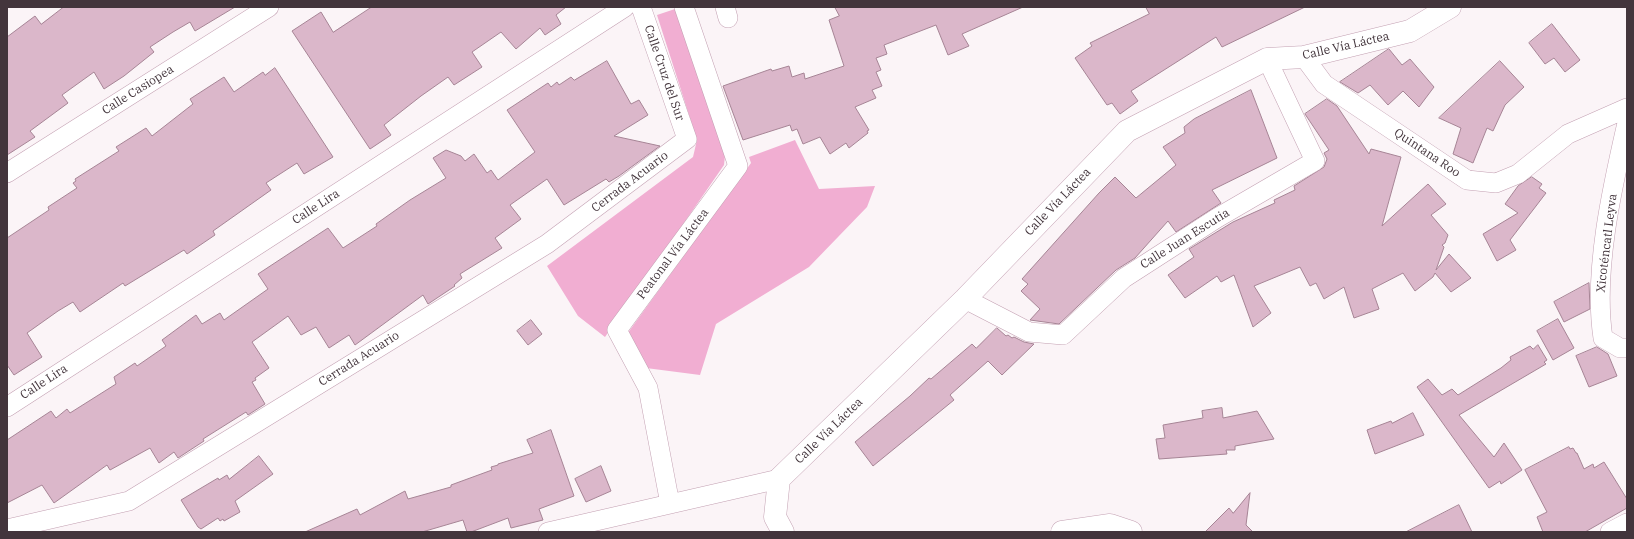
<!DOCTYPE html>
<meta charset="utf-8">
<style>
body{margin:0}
#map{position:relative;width:1634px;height:539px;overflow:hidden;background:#fbf4f7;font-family:"IBM Plex Serif",serif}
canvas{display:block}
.frame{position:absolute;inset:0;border:8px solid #43353c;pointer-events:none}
</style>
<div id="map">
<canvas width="1634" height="539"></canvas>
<div class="frame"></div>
</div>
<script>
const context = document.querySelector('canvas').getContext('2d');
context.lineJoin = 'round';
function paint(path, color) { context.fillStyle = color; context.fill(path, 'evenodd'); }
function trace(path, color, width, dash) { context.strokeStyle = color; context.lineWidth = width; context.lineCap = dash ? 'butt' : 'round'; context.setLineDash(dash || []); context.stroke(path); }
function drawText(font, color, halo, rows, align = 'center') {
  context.font = font + ' "IBM Plex Serif",serif'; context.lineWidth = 3; context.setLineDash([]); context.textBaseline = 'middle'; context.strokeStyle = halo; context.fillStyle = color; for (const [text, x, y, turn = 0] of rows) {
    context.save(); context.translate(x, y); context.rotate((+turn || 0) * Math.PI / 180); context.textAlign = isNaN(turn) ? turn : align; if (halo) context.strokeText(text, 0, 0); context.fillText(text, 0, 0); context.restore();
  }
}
paint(new Path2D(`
 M675,9L726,146L724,165L605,337L578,316L547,266L693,157L697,140L657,15Z
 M795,140L819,189L875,186L867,207L809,267L716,324L700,375L646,368L627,334L751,163L749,157Z`), '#f1aed2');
const building = new Path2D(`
 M64,7H235L195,31L190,22L173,32L150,47L154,52L124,76L104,89L94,72L62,95L68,103L30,131L35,137L7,155V37L35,16L41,24Z
 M372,7H566L556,15L561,24L545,35L540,28L516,49L501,32L472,52L482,67L454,85L448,77L421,96L384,125L391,135L370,149L292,31L321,12L333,32Z
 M835,7H1023L962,34L969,46L948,55L936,25L884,45L887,54L876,58L881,70L876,72L882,86L872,90L876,98L855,107L869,130L867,131L868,133L849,148L846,143L830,154L820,137L803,144L797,129L792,131L790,125L743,140L723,86L771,69L772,71L789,66L792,77L804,73L805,79L844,66L829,20L839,16Z
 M1146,7H1305L1222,47L1216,37L1131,91L1138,101L1120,114L1112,103L1107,105L1075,58L1092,46L1090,43L1149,14Z
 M1552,24L1580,60L1565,72L1554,58L1545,64L1529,43Z
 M1389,49L1402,65L1410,59L1434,87L1419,107L1403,91L1388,105L1370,85L1358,93L1340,82Z
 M607,61L631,104L639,100L648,115L614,136L660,146L619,176L609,182L606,179L564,205L547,179L510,205L521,219L495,238L502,248L460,274L462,278L454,285L455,286L428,304L423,295L355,345L349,335L329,348L316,327L301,335L288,316L252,342L269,368L255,378L256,380L252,382L265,404L248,415L246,412L203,439L204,441L178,458L174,452L159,463L150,448L110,470L107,465L54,503L42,485L7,503V440L51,411L56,418L67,409L70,413L116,384L114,377L135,363L137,366L166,346L162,340L196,315L202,324L220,313L224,320L268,289L258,274L328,228L343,248L377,226L376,224L410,200L446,178L433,158L446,150L461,156L465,161L474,154L487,173L491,170L498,180L535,152L507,110L548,83L551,87L557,82L559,85L571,77L574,80Z
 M1500,61L1524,87L1505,105L1493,131L1487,128L1473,163L1453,154L1461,128L1439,118Z
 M275,68L333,157L304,174L297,163L266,183L271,190L213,231L215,235L187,254L184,250L125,286L123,283L80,312L73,302L58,311L27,333L42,357L14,375L7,365V238L49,210L48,207L77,188L73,183L76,181L75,179L119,151L116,147L146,128L152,136L193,104L190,99L224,77L234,92L263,72L265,75Z
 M1251,90L1277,158L1212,190L1221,203L1176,232L1168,221L1135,258L1116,270L1059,324L1030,320L1040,309L1021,291L1028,284L1022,279L1099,193L1115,177L1136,198L1176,165L1163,147L1185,133L1184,127L1194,119Z
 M1327,99L1337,106L1369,154L1371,149L1401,157L1382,226L1428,184L1446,204L1431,215L1448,235L1445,243L1442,245L1444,247L1436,270L1449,254L1471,278L1451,292L1435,273L1433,277L1415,291L1403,273L1372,289L1379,309L1354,318L1344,287L1324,299L1316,283L1310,286L1300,267L1254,286L1271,313L1253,327L1234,275L1221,282L1217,276L1185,298L1168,275L1194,257L1189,249L1233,222L1275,203L1274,200L1295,190L1294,186L1324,167L1327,159L1324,153L1329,150L1305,114Z
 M1532,177L1542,184L1539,188L1546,193L1510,240L1516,250L1497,261L1483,234L1518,213L1505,204L1518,186Z
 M1589,283L1590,309L1564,322L1554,302Z
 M1558,319L1574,348L1553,360L1537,331Z
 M531,320L542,334L528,345L517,331Z
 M997,328L1006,336L1008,335L1012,338L1014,337L1024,342L1034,344L1002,375L988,361L950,395L954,400L873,466L855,442L910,396L929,378L931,379L972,344L976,348Z
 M1538,345L1547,360L1544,362L1546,364L1459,415L1494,457L1504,443L1522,470L1501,484L1500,481L1489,488L1417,387L1428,379L1442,395L1452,389L1458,395L1501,368L1511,360L1510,357L1530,346L1533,349Z
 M1597,347L1608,354L1617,376L1589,387L1576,356Z
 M1222,408L1223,418L1257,411L1274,439L1235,446V450H1226L1227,454L1159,459L1156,439L1165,438L1163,425L1203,418L1202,411Z
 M1413,413L1424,435L1375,454L1367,430L1391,421L1392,423Z
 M551,430L574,496L539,509L543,520L511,528L508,518L471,532H467L463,520L422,532H305L357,509L360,515L405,491L408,499L451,487V485L492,470L491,467L498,465V464L533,453L527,440Z
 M1569,447L1570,449L1573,448L1576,453H1577L1584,469L1593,464L1594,468L1604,462L1627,499V508L1585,532H1543L1537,517L1547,512L1525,470Z
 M259,456L273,474L235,501L240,512L224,521L223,519L220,521L218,518L201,529L198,527L181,500L218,478L219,480L227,475L229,479Z
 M601,466L611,491L586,502L575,479Z
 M1250,493L1246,525L1253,532H1205L1229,508L1233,513Z
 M1459,505L1472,532H1406Z`);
paint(building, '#dbb7ca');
trace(building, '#a68495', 1);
const street = new Path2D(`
 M725,7L728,18
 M1304,57L1324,84L1467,180L1496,183L1518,174L1568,134L1627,108
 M1627,123C1612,188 1593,272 1603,338L1620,348H1627
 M7,173L269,7
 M965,299L1029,332L1063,335L1124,278L1217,218L1315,161L1267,59
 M7,407L625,7
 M670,504L648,388L617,330L738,166L684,7
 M7,529L129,501L547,244L687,139L641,7
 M548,532L779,479
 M1610,532L1627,523`);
const secondary = new Path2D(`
 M783,532L775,517L779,479L965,299L1127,131L1267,59L1304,57L1410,31L1450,7
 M1062,532L1110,525L1131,532`);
trace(street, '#c3a0b2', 20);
trace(secondary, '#c3a0b2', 23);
trace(street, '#fff', 19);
trace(secondary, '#fff', 22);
drawText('12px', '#43353c', '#fff', [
 ["Calle Vía Láctea",1346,46,-13],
 ["Calle Cruz del Sur",664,73,71],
 ["Calle Casiopea",138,90,-32],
 ["Quintana Roo",1427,153,34],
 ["Cerrada Acuario",630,182,-37],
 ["Calle Vía Láctea",1058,202,-46],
 ["Calle Lira",316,207,-33],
 ["Calle Juan Escutia",1185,239,-32],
 ["Xicoténcatl Leyva",1607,243,-83],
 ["Peatonal Vía Láctea",673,254,-53],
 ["Cerrada Acuario",359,359,-32],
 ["Calle Lira",44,382,-33],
 ["Calle Vía Láctea",829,431,-44]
]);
</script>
